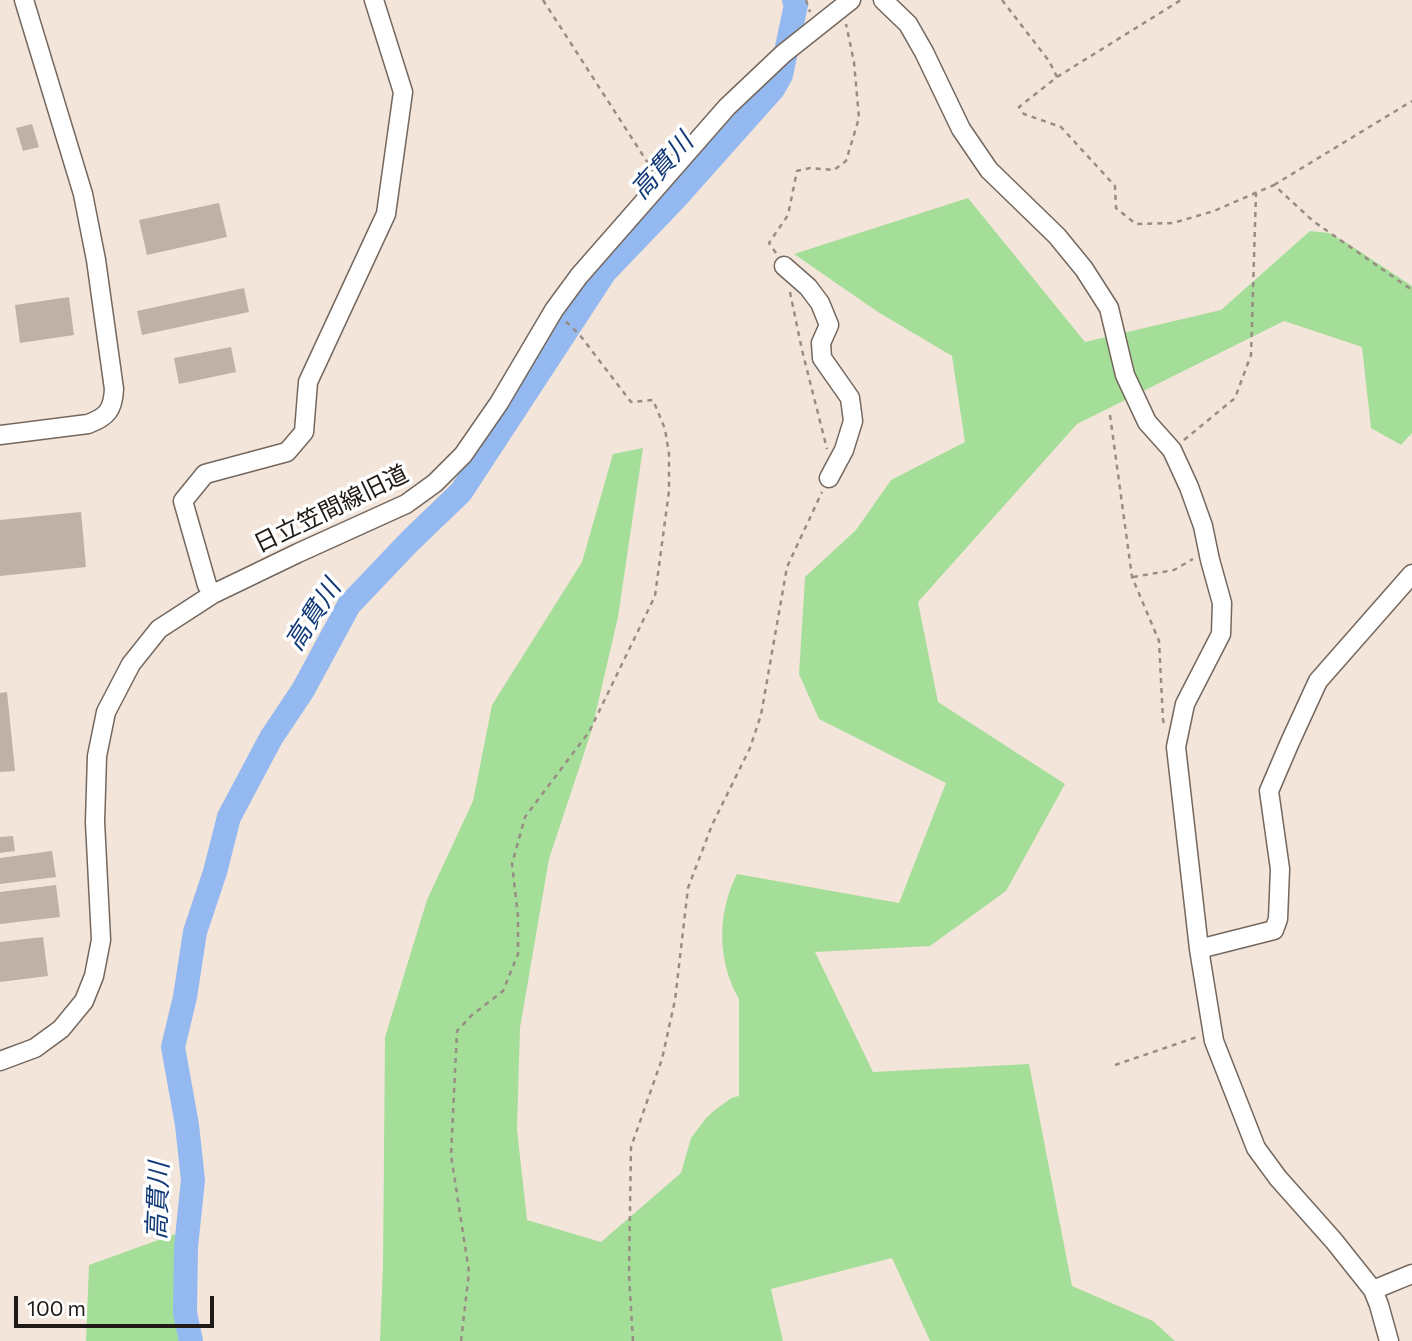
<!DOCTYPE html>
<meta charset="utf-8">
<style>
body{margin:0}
#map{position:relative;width:1412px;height:1341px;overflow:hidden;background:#f4e5da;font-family:Commissioner,sans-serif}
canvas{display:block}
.scale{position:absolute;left:14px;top:1296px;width:200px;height:32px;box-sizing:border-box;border:4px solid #1f1a16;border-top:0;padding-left:9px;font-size:21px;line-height:24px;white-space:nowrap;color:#1f1a16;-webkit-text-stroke:5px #fff;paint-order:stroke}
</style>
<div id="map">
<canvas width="1412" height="1341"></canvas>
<div class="scale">100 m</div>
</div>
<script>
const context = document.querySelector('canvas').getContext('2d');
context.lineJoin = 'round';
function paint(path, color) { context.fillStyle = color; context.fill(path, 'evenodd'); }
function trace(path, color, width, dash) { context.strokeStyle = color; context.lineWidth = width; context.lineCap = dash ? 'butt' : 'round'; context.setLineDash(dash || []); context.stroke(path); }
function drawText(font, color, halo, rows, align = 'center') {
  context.font = font + ' Commissioner,"Noto Sans JP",sans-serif'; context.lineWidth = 7; context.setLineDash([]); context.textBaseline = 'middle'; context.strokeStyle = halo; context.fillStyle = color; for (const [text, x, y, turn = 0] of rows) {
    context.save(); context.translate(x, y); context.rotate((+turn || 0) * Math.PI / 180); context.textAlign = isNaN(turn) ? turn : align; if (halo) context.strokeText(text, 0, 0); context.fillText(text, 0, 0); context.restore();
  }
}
paint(new Path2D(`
 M968,198L1085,342L1221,310L1310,231L1329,233L1347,243L1412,286V433L1401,445L1371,428L1362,347L1284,321L1077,424L918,602L938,702L1065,784L1006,891L930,946L815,952L873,1072L1029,1064L1072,1286L1153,1321L1175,1341H930L892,1258L771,1289L783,1341H380L383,1265L385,1037L427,900L473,801L492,705L582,562L613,454L643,448L618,617L592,729L549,859L520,1028L517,1130L527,1220L601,1242L681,1173L691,1138L706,1118L715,1110L731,1098L739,1096V999C717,961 717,913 737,874L899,903L946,783L819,719L799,674L805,577L856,530L891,480L965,442L952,356L878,312L794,254Z
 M175,1234L187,1341H86L89,1265Z`), '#a5de99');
trace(new Path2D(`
 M191,1341L185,1313L186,1247L193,1180L187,1125L173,1047L185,997L195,932L215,872L229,817L271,738L303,690L349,605L410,541L461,492L605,272L674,200L773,89L781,75L796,5L794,0`), '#94b9f1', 24);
paint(new Path2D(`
 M32,124L39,147L23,151L16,128Z
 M219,203L227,237L147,255L139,220Z
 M244,288L249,312L142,335L137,311Z
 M69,297L74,335L20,343L15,305Z
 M231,347L236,372L179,384L174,358Z
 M81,512L86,567L0,576V520Z
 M7,692L15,771L0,772V693Z
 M13,836L15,851L0,853V837Z
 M52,851L56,877L0,884V858Z
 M56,885L60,917L0,924V892Z
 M43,937L48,976L0,982V942Z`), '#beb1a6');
const minor = new Path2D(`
 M883,0L908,24L924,52L961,129L989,170L1057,236L1084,269L1109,308L1125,375L1147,422L1172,450L1189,487L1203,526L1210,560L1222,603L1221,634L1185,704L1176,747L1199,949L1214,1041L1256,1148L1278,1178L1334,1241L1373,1290L1379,1305L1389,1341
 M784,266L808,287L820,303L829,325L821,343L822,358L850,398L853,421L844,450L829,478
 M0,435L88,424C107,417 113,410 114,389L96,260L83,194L24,0
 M213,594L207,585L183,501L205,474L287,452L304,432L308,382L386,214L403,92L374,0
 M1199,949L1274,930L1278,919L1280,869L1269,791L1290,742L1318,681L1412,574
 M0,1061L35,1048L61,1029L84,1001L94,976L101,940L95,822L97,756L106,712L131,664L159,629L213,594L298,553L406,504L435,483L463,455L499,403L554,310L579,276L727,107L783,54L851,0
 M1373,1290L1412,1274`);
trace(minor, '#74675d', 21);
trace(new Path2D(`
 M543,0L653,171
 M806,0L810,12
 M1002,0L1049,61L1057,77L1019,107L1024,114L1061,127L1115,186L1116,208L1136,224L1173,223L1214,211L1274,185L1313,221L1412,290
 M1057,77L1181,0
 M1274,185L1412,101
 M776,253L769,243L788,215L797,171L810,168L834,170L846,161L859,118L854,62L846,24
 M790,292L802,350L827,449
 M1110,415L1132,577L1159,641L1163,720L1165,726
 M1184,440L1235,398L1251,355L1256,193
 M1133,577L1174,570L1193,559
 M1115,1065L1200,1036
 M461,1341L469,1272L451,1155L457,1031L472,1015L503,991L518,954V916L512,864L525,817L589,732L655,596L669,491V454L665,429L653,400L631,402L579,334L564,320
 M633,1341L629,1275L631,1147L662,1059L675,1000L688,888L712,825L750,748L761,715L787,567L822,492`), '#988d85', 2.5, [5, 5]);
trace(minor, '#fff', 18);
drawText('24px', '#1f1a16', '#fff', [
 ["日立笠間線旧道",331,509,-26]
]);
drawText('italic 26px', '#113977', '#fff', [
 ["高貫川",662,166,-48],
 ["高貫川",313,615,-57],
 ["高貫川",158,1201,-88]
]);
</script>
